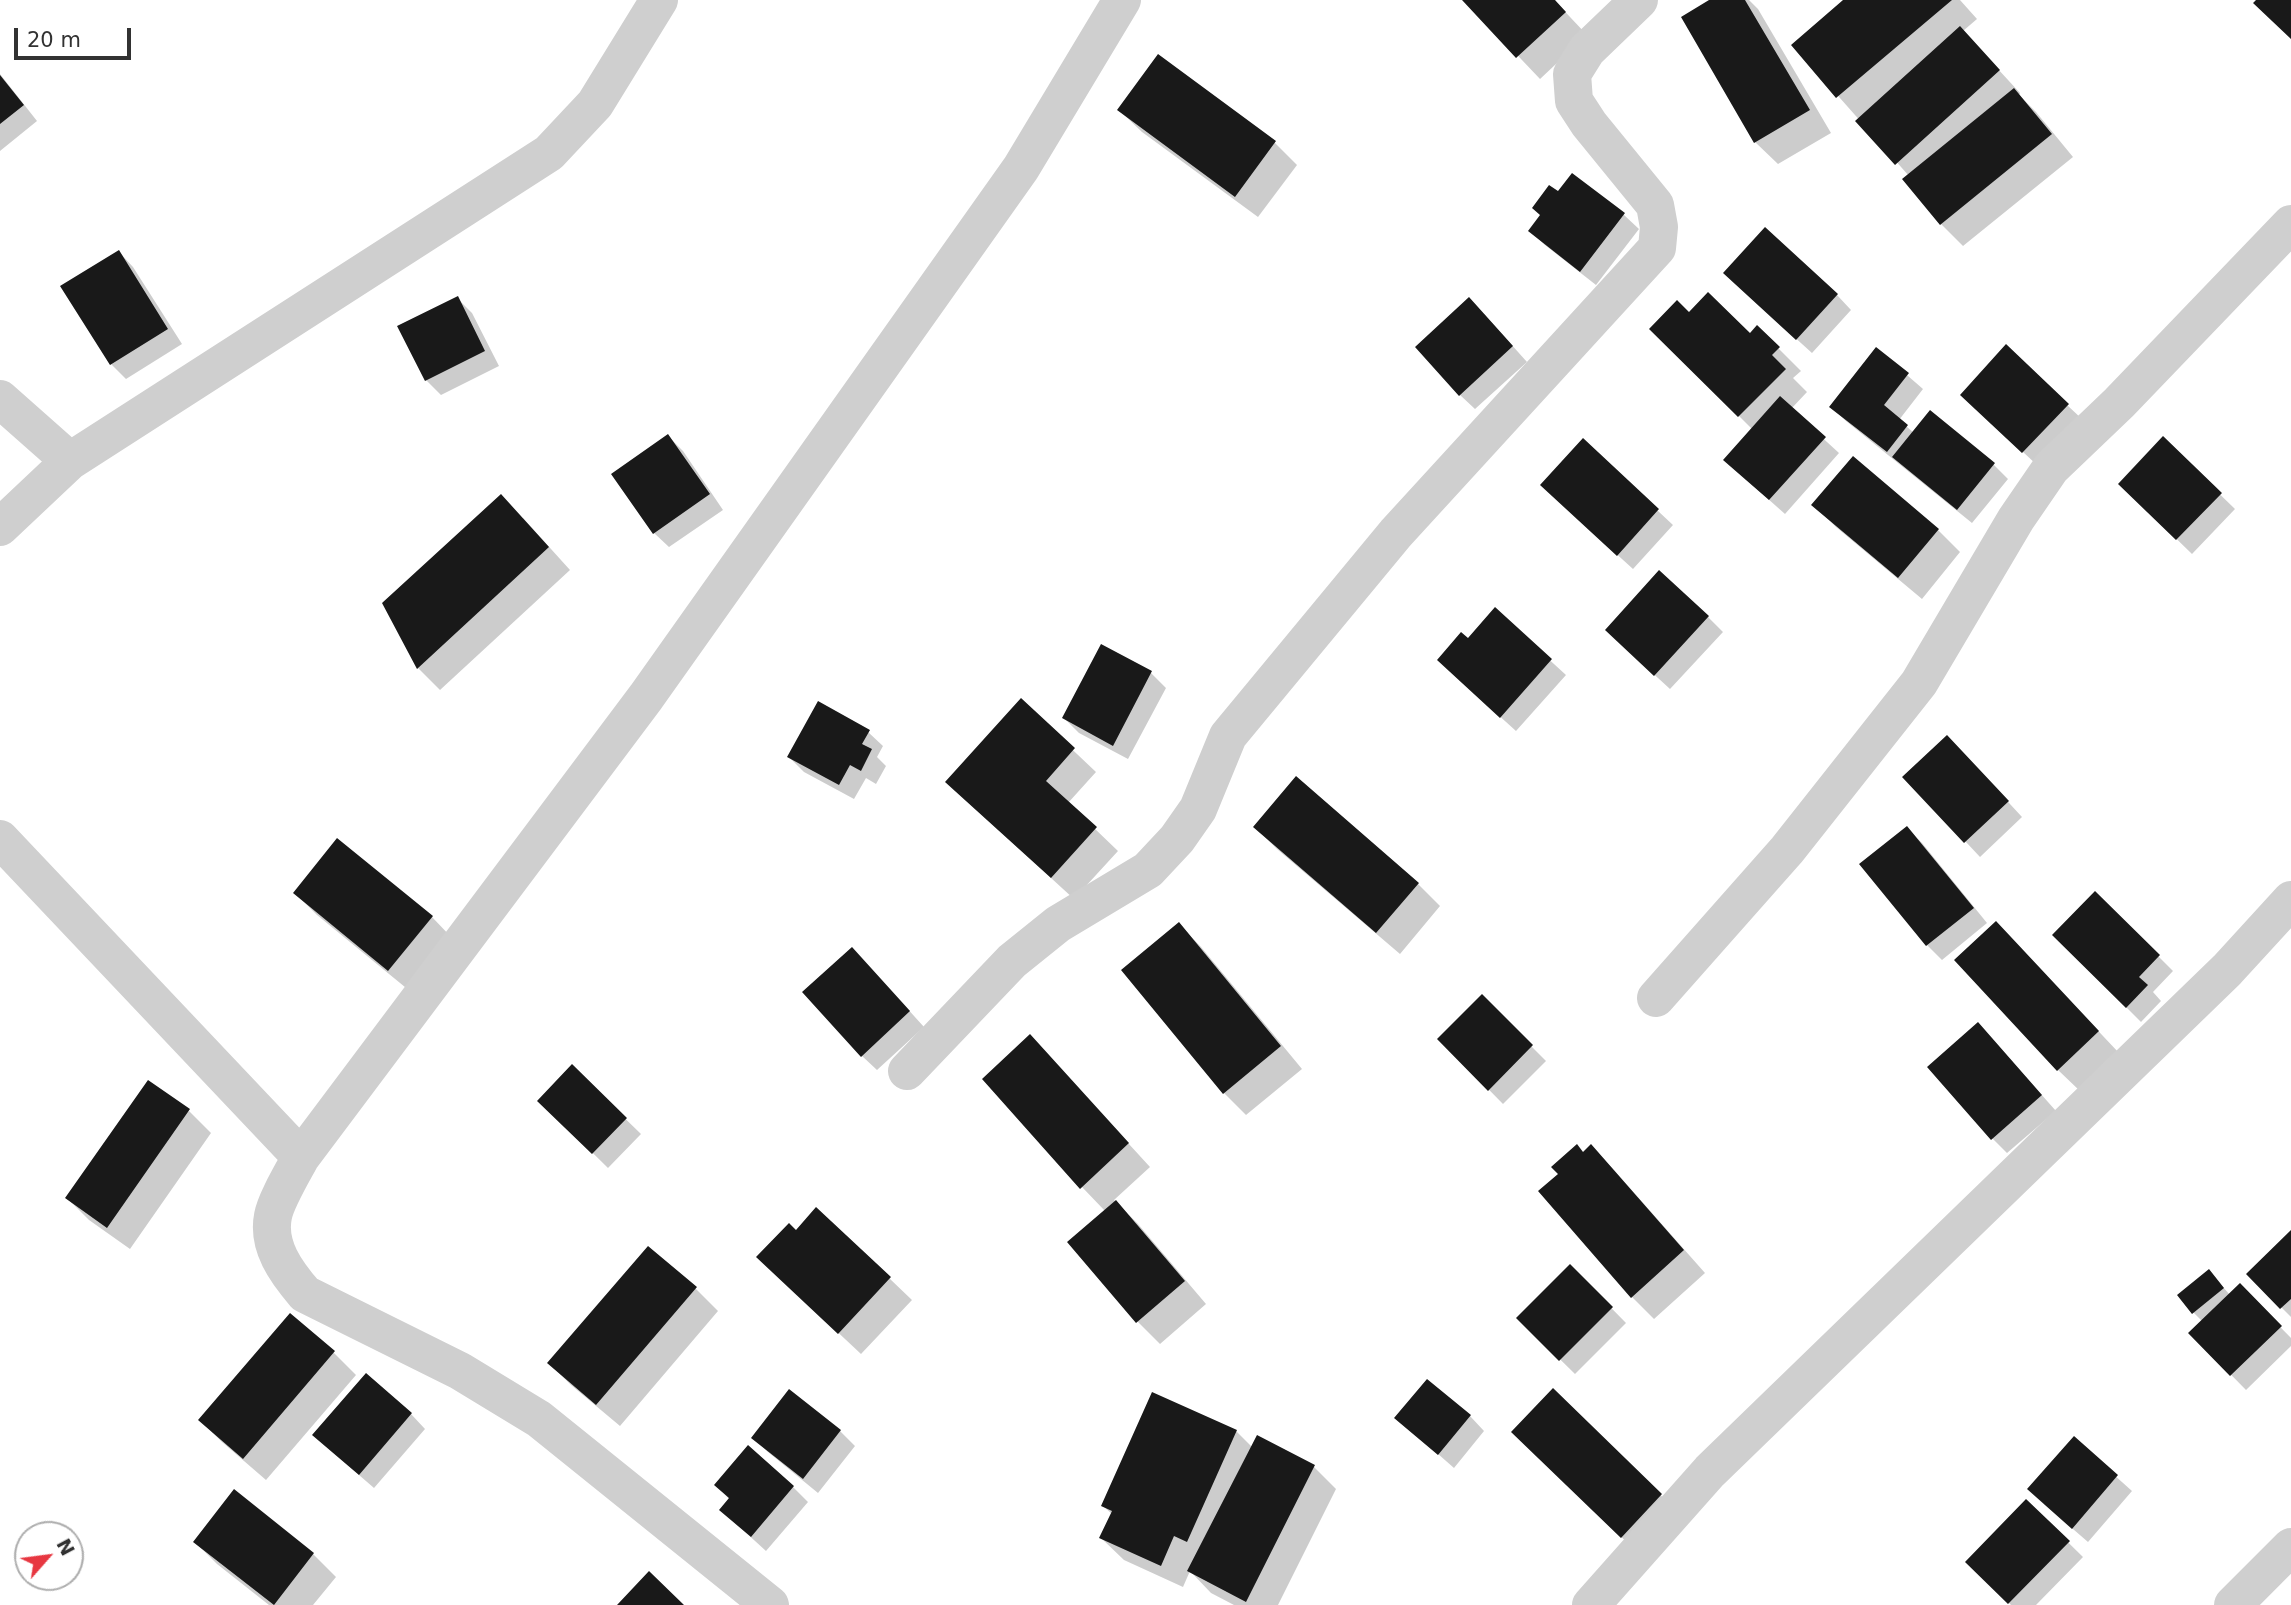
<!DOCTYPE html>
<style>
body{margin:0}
#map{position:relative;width:2291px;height:1605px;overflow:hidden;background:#fff;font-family:"DejaVu Sans",sans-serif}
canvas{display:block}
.north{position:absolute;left:14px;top:1521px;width:70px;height:70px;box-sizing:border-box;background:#fff;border:2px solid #adadad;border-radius:50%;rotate:62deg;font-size:19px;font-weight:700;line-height:28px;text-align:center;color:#323232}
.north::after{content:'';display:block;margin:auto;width:24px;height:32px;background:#e73741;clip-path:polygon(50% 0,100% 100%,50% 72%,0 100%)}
.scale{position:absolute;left:14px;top:28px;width:117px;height:32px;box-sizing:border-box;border:4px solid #323232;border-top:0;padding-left:9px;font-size:21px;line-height:24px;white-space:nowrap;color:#323232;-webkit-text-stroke:5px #fff;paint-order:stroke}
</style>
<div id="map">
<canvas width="2291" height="1605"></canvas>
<div class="north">N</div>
<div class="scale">20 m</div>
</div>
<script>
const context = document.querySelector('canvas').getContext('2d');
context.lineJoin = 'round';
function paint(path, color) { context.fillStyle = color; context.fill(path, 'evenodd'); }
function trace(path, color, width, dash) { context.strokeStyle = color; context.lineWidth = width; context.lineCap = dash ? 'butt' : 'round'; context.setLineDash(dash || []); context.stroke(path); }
paint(new Path2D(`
 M1465,0H1554L1587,35L1540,79Z
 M1713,0H1749L1758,9L1831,133L1778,164L1755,142Z
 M1846,0H1960L1977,19L1963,31L2020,93L2019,95L2036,112L2073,157L1963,246L1941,224L1909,176L1793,45Z
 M0,74L37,121L0,151Z
 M1119,110L1274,142L1297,165L1258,217L1142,132Z
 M1572,175L1624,215L1639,229L1596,285L1545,245L1530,231Z
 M119,252L133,267L182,344L126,379L111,364Z
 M1740,288L1837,295L1851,310L1812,353Z
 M457,298L472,313L499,366L441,395L426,380Z
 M1484,314L1527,362L1475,409L1460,395Z
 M1689,314L1750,336L1757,327L1801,371L1793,378L1807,392L1791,409L1839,453L1785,514L1740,474L1752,429L1652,329Z
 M1877,349L1923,389L1899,420L1914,433L1993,464L2008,479L1972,523L1846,421L1832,407Z
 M2067,405L2082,419L2038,466L1977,409Z
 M668,436L683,451L723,510L669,547L654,533Z
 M2163,439L2235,509L2192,554L2120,484Z
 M1583,441L1673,525L1633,569L1557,500Z
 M1853,459L1938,530L1960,552L1922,599L1836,527L1814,505Z
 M523,518L570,570L440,690L418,668Z
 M1495,610L1566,675L1516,731L1454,675L1468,640Z
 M1708,617L1723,632L1670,689L1622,645Z
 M1101,646L1151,673L1166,688L1128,759L1079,733L1064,718Z
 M1021,701L1096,772L1068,803L1118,851L1074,899L970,804Z
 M868,732L883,746L877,757L886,766L876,784L866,778L854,799L804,772L789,757Z
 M1962,752L2022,817L1980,857L1905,777Z
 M1296,779L1418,884L1440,906L1400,954L1277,849L1255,827Z
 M1907,828L1922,843L1987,923L1942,960L1927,945L1862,865Z
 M295,893L432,917L454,940L411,992L317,915Z
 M2095,893L2173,971L2153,992L2161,1001L2141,1022L2054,935Z
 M1179,924L1201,947L1302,1069L1246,1115L1224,1093Z
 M2018,946L2120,1054L2081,1092L2058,1070Z
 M867,964L924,1027L877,1070L862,1056Z
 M1482,997L1546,1061L1503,1104L1439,1039Z
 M1030,1036L1150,1167L1114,1200L1138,1224L1206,1304L1160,1344L1138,1322L1069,1242L1105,1211L1082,1187Z
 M1992,1039L2056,1111L2007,1153L1992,1138Z
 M572,1067L641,1134L608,1168L540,1101Z
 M189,1111L211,1133L130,1249L89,1220L67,1198Z
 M1591,1146L1613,1169L1705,1273L1654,1319L1632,1297L1583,1153Z
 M2291,1232V1317L2248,1274Z
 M648,1248L696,1289L718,1311L620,1426L571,1385L549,1363Z
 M1570,1266L1626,1323L1575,1374L1518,1318Z
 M889,1278L912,1300L861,1354L781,1279Z
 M2215,1278L2230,1295L2240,1286L2291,1338V1346L2246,1390L2190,1333L2203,1322L2193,1312Z
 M290,1315L334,1353L356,1375L266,1480L222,1442L200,1420Z
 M1553,1391L1683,1517L1644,1559L1536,1454Z
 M411,1414L425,1429L374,1488L329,1449Z
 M1470,1416L1484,1431L1454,1468L1397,1418Z
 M840,1431L855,1446L818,1493L768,1452L753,1438Z
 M1236,1431L1252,1447L1257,1437L1314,1467L1336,1489L1278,1605H1234L1211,1593L1190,1571L1183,1587L1124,1560L1101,1538L1112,1514L1103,1506Z
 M2074,1439L2132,1491L2088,1542L2044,1504Z
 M716,1485L793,1487L808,1502L766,1551L721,1510L730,1500Z
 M235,1492L313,1554L336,1577L313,1605H269L217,1564L195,1542Z
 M2026,1501L2083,1557L2036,1605H2011L1968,1562Z`), '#0003');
paint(new Path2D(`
 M1462,0H1555L1566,12L1516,58Z
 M1709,0H1745L1810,110L1754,143L1681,17Z
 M1843,0H1952L1836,98L1791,45Z
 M2256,0H2291V39L2253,3Z
 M1960,26L2000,70L1895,165L1855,121Z
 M1158,54L1276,141L1235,197L1117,110Z
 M0,75L24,105L0,124Z
 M2014,88L2052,134L1940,225L1902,179Z
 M1572,173L1625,213L1580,272L1528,231L1540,215L1532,208L1549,185L1558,191Z
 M1765,227L1838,294L1796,340L1723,273Z
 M119,250L168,329L110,365L60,286Z
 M1708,292L1750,333L1757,325L1780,347L1772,355L1786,369L1738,417L1649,329L1677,300L1689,312Z
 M458,296L485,351L425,381L397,326Z
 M1469,297L1513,346L1459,396L1415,347Z
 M2006,344L2069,404L2022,453L1960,395Z
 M1876,347L1909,373L1884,405L1908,425L1887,452L1829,407Z
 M1780,396L1826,437L1769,500L1723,460Z
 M1930,410L1995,463L1957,510L1892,457Z
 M668,434L710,494L653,534L611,474Z
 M2163,436L2222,493L2176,540L2118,484Z
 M1583,438L1659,509L1617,556L1540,485Z
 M1853,456L1939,529L1898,578L1811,505Z
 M501,494L549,547L417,669L382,603Z
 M1659,570L1709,616L1654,676L1605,630Z
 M1495,607L1552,659L1500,718L1437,660L1461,632L1468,638Z
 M1101,644L1152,671L1113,746L1062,718Z
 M1021,698L1075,748L1046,781L1097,827L1051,878L945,782Z
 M818,701L870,730L862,744L872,749L861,771L850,765L839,785L787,757Z
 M1947,735L2009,801L1964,843L1902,777Z
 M1296,776L1419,883L1376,933L1253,827Z
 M1907,826L1974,908L1926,946L1859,864Z
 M337,838L433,916L388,971L293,893Z
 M2095,891L2160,955L2139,977L2148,985L2126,1008L2052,935Z
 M1996,921L2099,1031L2057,1071L1954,960Z
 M1179,922L1281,1046L1223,1094L1121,970Z
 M852,947L910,1011L861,1057L802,992Z
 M1482,994L1533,1045L1488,1091L1437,1039Z
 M1978,1022L2042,1095L1991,1140L1927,1067Z
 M1030,1034L1129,1143L1080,1189L982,1079Z
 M572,1064L627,1118L592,1154L537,1101Z
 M148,1080L190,1109L107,1228L65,1198Z
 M1577,1144L1583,1152L1591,1144L1684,1250L1631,1298L1538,1191L1558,1174L1551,1167Z
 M1116,1200L1185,1281L1136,1323L1067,1242Z
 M816,1207L891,1277L838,1334L756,1257L789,1223L796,1230Z
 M2291,1230V1299L2280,1309L2246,1274Z
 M648,1246L697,1287L596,1405L547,1363Z
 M1570,1264L1613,1307L1559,1361L1516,1318Z
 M2209,1269L2224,1288L2192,1314L2177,1295Z
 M2240,1283L2282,1326L2230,1376L2188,1333Z
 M290,1313L335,1351L243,1459L198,1420Z
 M366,1373L412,1413L359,1475L312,1435Z
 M1427,1379L1471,1415L1438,1455L1394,1418Z
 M1553,1388L1662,1494L1621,1538L1511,1432Z
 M789,1389L841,1430L803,1479L751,1438Z
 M1152,1392L1237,1430L1187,1542L1174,1536L1161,1566L1099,1538L1112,1511L1101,1506Z
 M1257,1435L1315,1465L1246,1602L1187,1571Z
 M2074,1436L2118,1475L2072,1529L2027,1489Z
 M748,1445L794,1486L751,1537L719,1510L729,1498L714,1485Z
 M234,1489L314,1553L274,1605L193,1542Z
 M2026,1499L2070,1541L2008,1604L1965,1562Z
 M649,1571L684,1605H617Z`), '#191919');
trace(new Path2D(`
 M0,399L70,461
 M0,527L70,461L549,153L595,104L659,0
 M0,839L301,1157
 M1656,998L1787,850L1919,683L2016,519L2051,468L2119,403L2291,224
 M907,1071L1012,961L1058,924L1148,870L1177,839L1198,809L1228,736L1396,533L1657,248L1659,227L1655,205L1589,124L1574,101L1572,74L1587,50L1639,0
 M770,1605L539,1419L460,1371L305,1294C286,1272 267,1246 273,1216C276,1200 293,1172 301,1157L646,697L1021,168L1122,0
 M1591,1605L1710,1471L2227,970L2291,900
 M2233,1605L2291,1547`), '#cfcfcf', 38);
</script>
